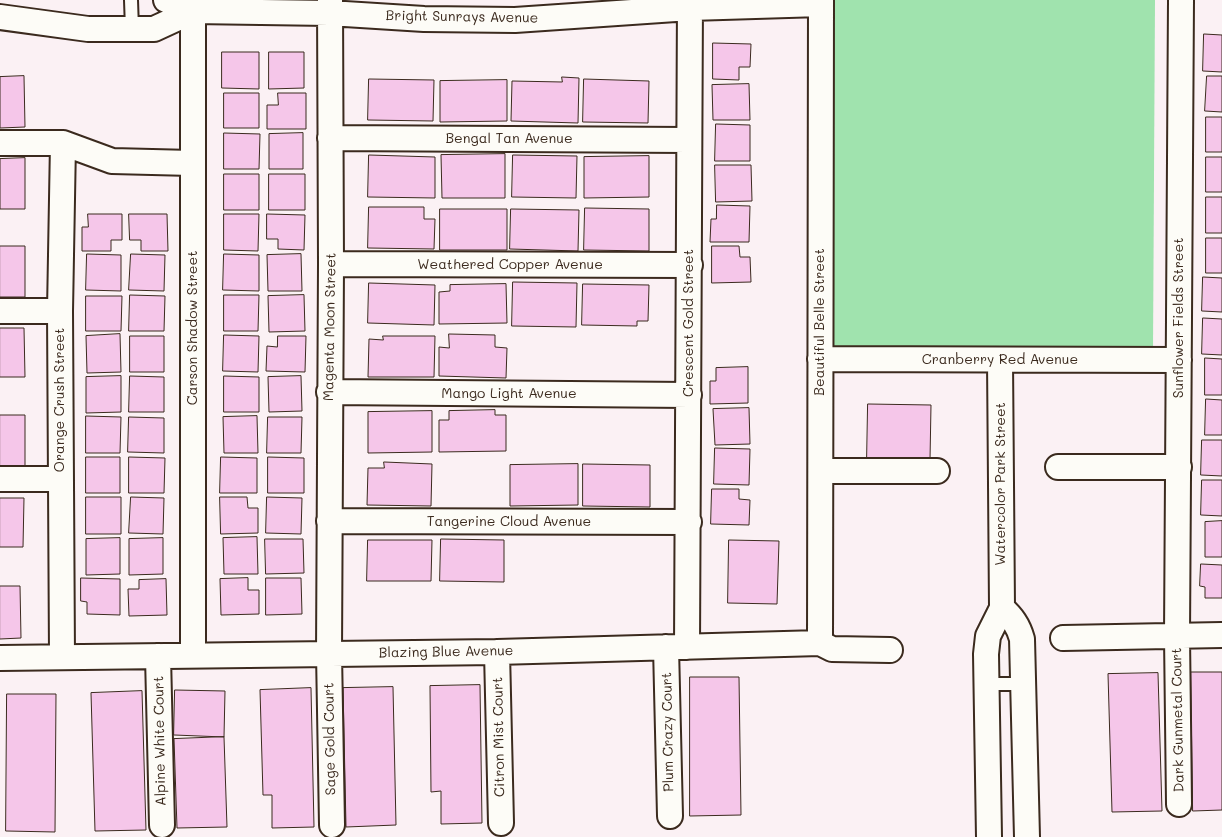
<!DOCTYPE html>
<style>
body{margin:0}
canvas{display:block;background:#fbf1f4}
</style>
<canvas width="1222" height="837"></canvas>
<script>
const context = document.querySelector('canvas').getContext('2d');
context.lineJoin = 'round';
function paint(path, color) { context.fillStyle = color; context.fill(path, 'evenodd'); }
function trace(path, color, width, dash) { context.strokeStyle = color; context.lineWidth = width; context.lineCap = dash ? 'butt' : 'round'; context.setLineDash(dash || []); context.stroke(path); }
function drawText(font, color, halo, rows, align = 'center') {
  context.font = font + ' Mali,sans-serif'; context.lineWidth = 4.5; context.setLineDash([]); context.textBaseline = 'middle'; context.strokeStyle = halo; context.fillStyle = color; for (const [text, x, y, turn = 0] of rows) {
    context.save(); context.translate(x, y); context.rotate((+turn || 0) * Math.PI / 180); context.textAlign = isNaN(turn) ? turn : align; if (halo) context.strokeText(text, 0, 0); context.fillText(text, 0, 0); context.restore();
  }
}
paint(new Path2D(`
 M829,0H1155L1153,351H828Z`), '#a0e3ae');
const building = new Path2D(`
 M1204,34L1222,35V72L1203,71Z
 M713,43L751,44L750,67H739V80L713,79Z
 M222,52H259V89L222,88Z
 M269,52H304V88L269,89Z
 M24,76L25,127L0,128V77Z
 M1207,76H1222V112L1205,111Z
 M562,77L579,78L578,123L511,121L512,81L562,82Z
 M369,79L434,80L433,121L368,120Z
 M584,79L649,81L648,123L583,122Z
 M507,80V121L440,122V81Z
 M749,84L750,120H713L712,85Z
 M224,93H259V128H224Z
 M278,93H306V129H267V105H278Z
 M1206,117H1222V152H1206Z
 M716,124L750,125V161H715Z
 M224,133L260,134L259,169H224Z
 M303,133V169H269V134Z
 M505,154V198H442L441,155Z
 M369,155L435,157V198L368,197Z
 M513,155L577,156L576,198L512,197Z
 M649,156V197L584,198V157Z
 M1206,157H1222V192H1206Z
 M25,158V209H0V159Z
 M715,165H751L752,201L716,202Z
 M224,174H259V210H224Z
 M269,174H305V210H269Z
 M1206,197H1222V233H1206Z
 M717,205L750,206L749,242H710L711,219H716Z
 M369,207H424V219H435L434,249L368,248Z
 M585,208L649,209V251L584,250Z
 M440,209H507V250H440Z
 M511,209L579,210L578,251L510,249Z
 M88,214H122V240H111V251H82V227H88Z
 M129,214H167L168,251H141V240H130Z
 M224,214H259L258,251L224,250Z
 M267,214L305,215L304,250L278,249V239H267Z
 M1206,238H1222V273H1206Z
 M0,246H25V297H0Z
 M712,246H739L740,257H750L751,282L712,283Z
 M87,254L121,255V291L86,290Z
 M131,254L165,255L164,291L129,290Z
 M224,254L259,255V291L223,290Z
 M301,254L302,291H268L267,255Z
 M1203,277L1222,278V312L1202,311Z
 M513,282L577,283L576,327L512,326Z
 M369,283L435,285L434,325L368,323Z
 M506,284L507,323L439,324V292L450,291V285Z
 M583,284L649,285L648,321H637V326L582,325Z
 M130,295L165,296L164,331H129Z
 M224,295H259L258,331H224Z
 M304,295L305,331L269,332L268,296Z
 M86,296H122L121,331H86Z
 M1203,318L1222,319V355L1202,354Z
 M0,328H24L25,377H0Z
 M120,334L121,372L87,373L86,336Z
 M449,334L495,335V347L507,348L506,378L439,376V347L449,348Z
 M224,335L259,336L258,372L223,371Z
 M130,336H164V372H130Z
 M278,336H306L305,372L266,371L267,346L277,347Z
 M383,336H435L434,377H368L369,339L383,340Z
 M1205,358L1222,359V395H1205Z
 M748,367V403L710,404V381H716V368Z
 M121,376V412L86,413V377Z
 M130,376L164,377V412H129Z
 M224,376L259,377V412H224Z
 M301,376L302,411L269,412L268,377Z
 M1206,399L1222,400V435H1205Z
 M868,404L931,405L930,460L867,459Z
 M749,408L750,444L715,445L713,409Z
 M495,410V415H506V451L439,452V420H449V411Z
 M432,411V452L368,453V412Z
 M0,415H25V468H0Z
 M86,416L121,417L120,453H86Z
 M257,416L258,453H224L223,417Z
 M129,417L164,418V453L128,452Z
 M268,417H302L301,453H267Z
 M1202,440H1222V476L1201,475Z
 M715,448L750,449L749,485L714,484Z
 M86,457H120V493H86Z
 M129,457L165,458L164,493H129Z
 M221,457L257,458V493H220Z
 M268,457L304,458V493H268Z
 M384,462L432,464L431,506L367,505L368,468H384Z
 M578,464V505L510,506V465Z
 M583,464L650,465V507L583,506Z
 M1202,480H1222V516L1201,515Z
 M712,489H739V499L750,500L749,525L711,524Z
 M86,497H121V534H86Z
 M131,497L164,498L163,534L129,533Z
 M220,497H247L248,508H258V533L221,534Z
 M267,497L302,498L301,534L266,533Z
 M0,498H24L23,547H0Z
 M1222,521V557H1205V522Z
 M257,537L258,574H224L223,538Z
 M120,538V574L86,575V539Z
 M163,538V574L129,575V539Z
 M265,539H303L304,573L266,574Z
 M441,539L504,540V582L440,581Z
 M368,540H432L431,581H367Z
 M729,540L779,541L777,604L728,603Z
 M1201,564L1222,565V598H1205V587L1200,586Z
 M81,578L120,579V615L87,614V602L81,601Z
 M248,578V590H259V614L221,615L220,579Z
 M266,578H301L302,614L266,615Z
 M166,579L167,615L129,616L128,589H139V580Z
 M0,586H20L21,638L0,639Z
 M1191,672H1222V810L1193,811Z
 M1158,673L1162,811L1112,812L1108,674Z
 M690,677H739L741,815L690,816Z
 M480,685L482,823L441,824V791L431,792L430,686Z
 M393,687L396,825L346,827L343,688Z
 M311,688L314,827L272,828V795H263L260,690Z
 M175,690L225,691L224,737L174,735Z
 M142,691L146,830L95,831L91,693Z
 M7,694H56L55,832L6,831Z
 M224,737L227,827L177,828L174,739Z`);
paint(building, '#f5c6e9');
trace(building, '#3b2a1e', 1);
const lane = new Path2D(`
 M131,0L132,29
 M986,684H1024`);
const street = new Path2D(`
 M166,0L193,11L329,13L424,19L515,20L690,8L821,4
 M193,0V655
 M330,0L331,264L329,653L332,825
 M0,17L88,29H154L193,11
 M330,138L688,140
 M0,143H63L112,161L192,163
 M331,264L690,265
 M0,311H60
 M820,359L1179,360
 M329,392L689,395
 M1058,467H1179
 M821,471H937
 M0,479H60
 M329,521L689,522
 M1002,608C1012,617 1018,625 1022,639L1027,837
 M1063,638L1222,635
 M820,643L821,0
 M666,647L670,816
 M687,647L690,0
 M497,652L501,823
 M62,656L60,311L63,143
 M158,656L162,825
 M0,658L497,652L820,643L832,649L890,650
 M1179,804L1177,636L1181,0
 M989,837L986,654L988,636L1002,608L1000,360`);
trace(lane, '#3b2a1e', 16);
trace(street, '#3b2a1e', 28);
trace(lane, '#fdfcf7', 12);
trace(street, '#fdfcf7', 24);
drawText('14px', '#3b2a1e', '#fdfcf7', [
 ["Bright Sunrays Avenue",462,17,1],
 ["Bengal Tan Avenue",509,139],
 ["Weathered Copper Avenue",510,265],
 ["Sunflower Fields Street",1179,318,-90],
 ["Beautiful Belle Street",820,322,-90],
 ["Crescent Gold Street",689,323,-90],
 ["Magenta Moon Street",330,327,-89],
 ["Carson Shadow Street",193,328,-90],
 ["Cranberry Red Avenue",1000,360],
 ["Mango Light Avenue",509,394],
 ["Orange Crush Street",60,400,-90],
 ["Watercolor Park Street",1001,484,-90],
 ["Tangerine Cloud Avenue",509,522],
 ["Blazing Blue Avenue",446,652,-1],
 ["Dark Gunmetal Court",1178,720,-91],
 ["Plum Crazy Court",668,732,-91],
 ["Citron Mist Court",499,737,-91],
 ["Sage Gold Court",330,739,-91],
 ["Alpine White Court",160,741,-91]
]);
</script>
